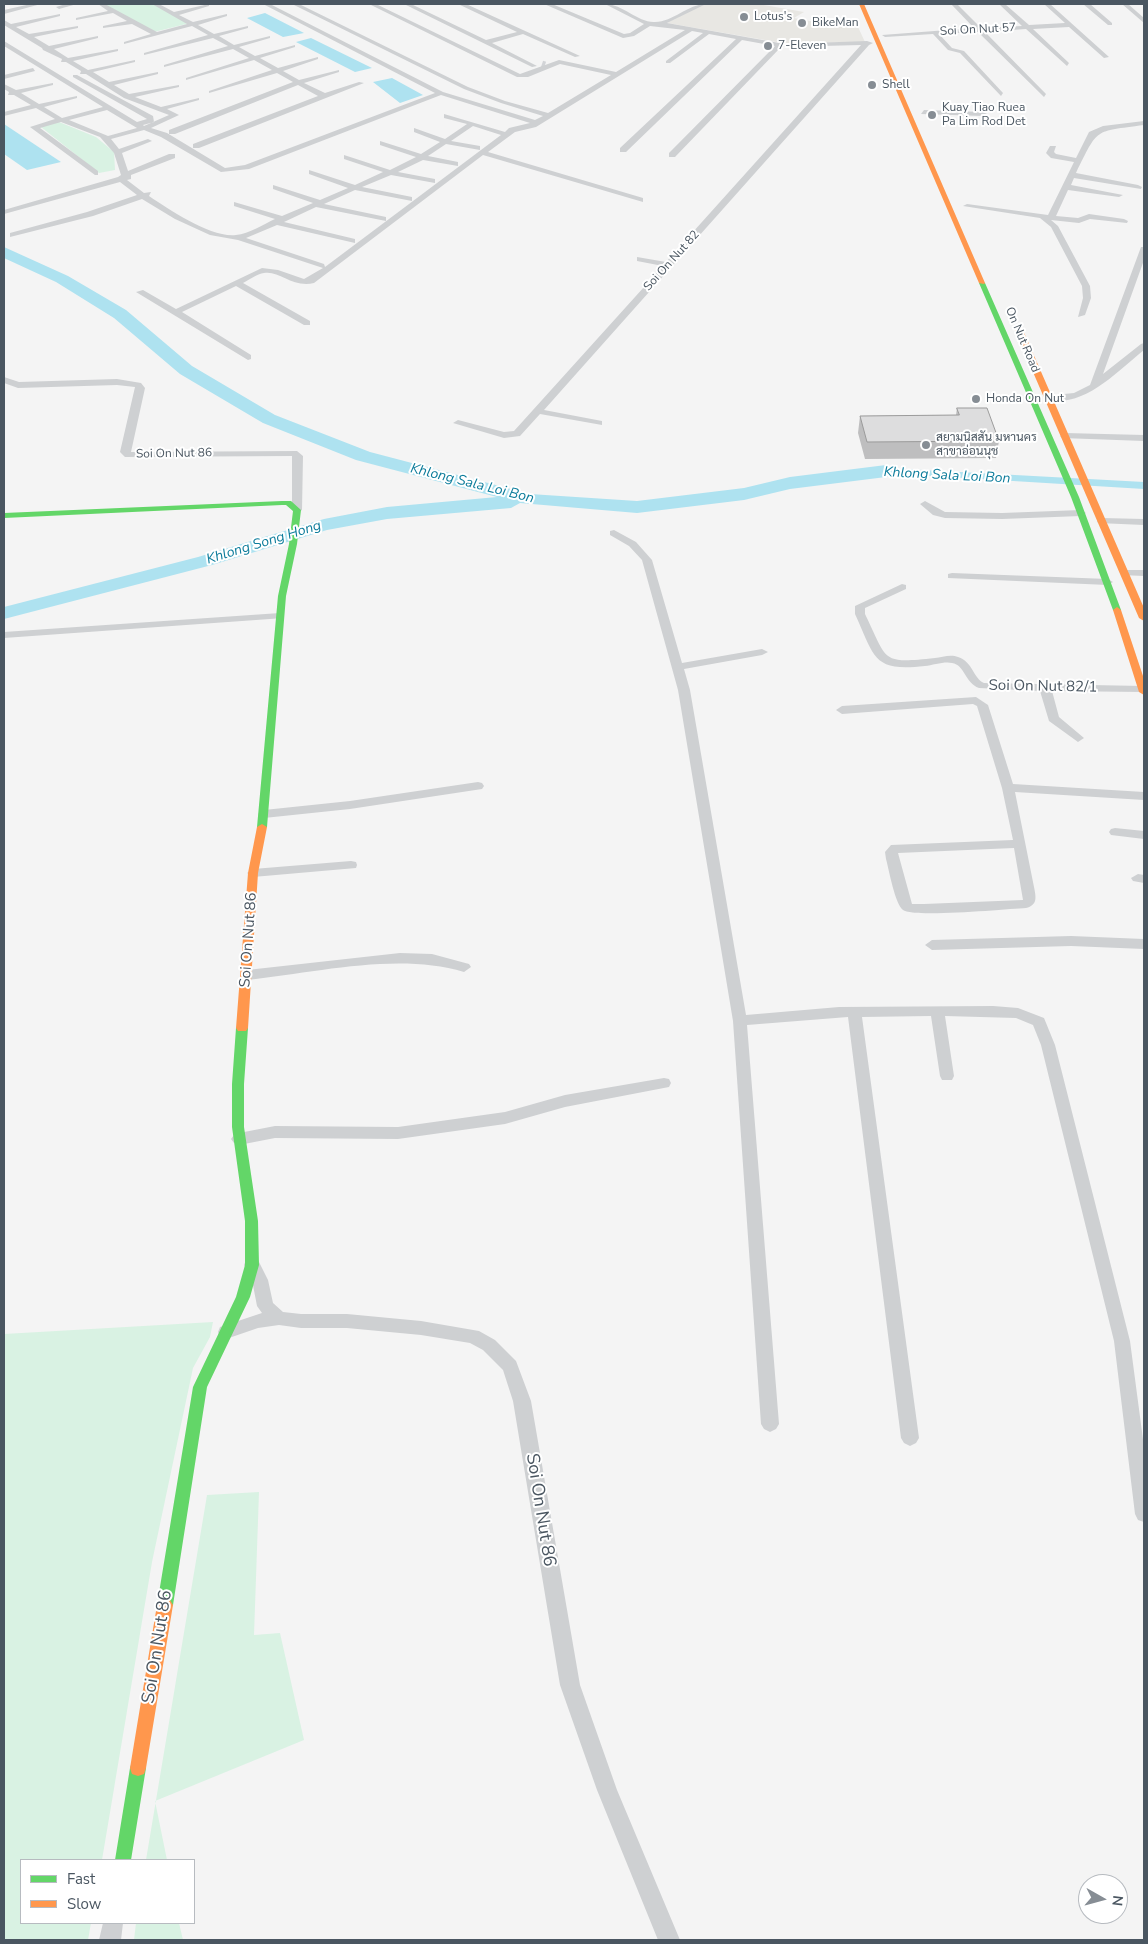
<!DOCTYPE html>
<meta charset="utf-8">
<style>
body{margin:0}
#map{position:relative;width:1148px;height:1944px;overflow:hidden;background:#f4f4f4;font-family:"Nunito Sans",sans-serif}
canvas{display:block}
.frame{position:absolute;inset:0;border:5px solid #4a5661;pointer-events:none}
.legend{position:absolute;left:20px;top:1859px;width:175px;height:65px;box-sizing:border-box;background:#fff;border:1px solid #b7bbc0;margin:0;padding:6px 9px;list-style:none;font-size:15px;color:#4a5661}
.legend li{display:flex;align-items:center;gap:10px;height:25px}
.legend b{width:25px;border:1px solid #b7bbc0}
.north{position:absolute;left:1078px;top:1874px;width:50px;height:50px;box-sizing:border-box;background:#fff;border:1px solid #b7bbc0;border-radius:50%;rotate:97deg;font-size:14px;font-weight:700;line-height:20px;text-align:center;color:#4a5661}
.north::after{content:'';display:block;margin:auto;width:18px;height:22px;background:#868d94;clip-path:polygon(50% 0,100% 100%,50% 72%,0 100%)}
</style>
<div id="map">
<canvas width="1148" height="1944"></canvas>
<div class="frame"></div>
<ul class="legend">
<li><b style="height:6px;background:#63d668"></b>Fast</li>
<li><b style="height:6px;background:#ff974d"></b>Slow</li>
</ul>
<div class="north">N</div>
</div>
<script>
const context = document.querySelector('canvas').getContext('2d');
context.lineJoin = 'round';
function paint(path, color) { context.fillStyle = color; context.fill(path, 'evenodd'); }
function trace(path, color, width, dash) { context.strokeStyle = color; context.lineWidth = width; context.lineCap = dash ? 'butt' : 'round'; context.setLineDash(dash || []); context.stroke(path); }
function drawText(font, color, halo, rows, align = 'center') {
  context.font = font + ' "Nunito Sans",Sarabun,sans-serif'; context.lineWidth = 4; context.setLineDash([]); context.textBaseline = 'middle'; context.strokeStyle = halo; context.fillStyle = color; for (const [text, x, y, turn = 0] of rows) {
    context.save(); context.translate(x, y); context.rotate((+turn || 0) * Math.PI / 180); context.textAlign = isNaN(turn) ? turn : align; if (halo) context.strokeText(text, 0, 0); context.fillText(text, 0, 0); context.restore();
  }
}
paint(new Path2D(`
 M703,4H758L804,12L794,18L842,27H858L865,42L788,44L667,23Z`), '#e8e7e3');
paint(new Path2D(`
 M104,4H153L190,23L154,32Z
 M59,122L96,137L114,152L115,170L99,173L41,127Z
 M213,1322L210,1337L193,1368L152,1562L102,1860H21V1923H91L88,1940H4V1334Z
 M259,1492L254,1635L280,1633L304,1740L155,1801L167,1860H146L207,1495Z
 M136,1923H179L183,1940H134Z`), '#d9f2e3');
paint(new Path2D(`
 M265,13L304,33L283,37L247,18Z
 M311,38L372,68L355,72L296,42Z
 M392,78L423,95L400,103L373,82Z
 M4,124L61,162L27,170L4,154Z`), '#aee2f0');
paint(new Path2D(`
 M886,468L1144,482V489L882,473V469Z`), '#aee2f0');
paint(new Path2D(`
 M4,247L68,276L126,310L192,366L275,415L370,452L530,494L637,501L744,488L790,477L886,465L893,467L895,471L893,475L886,477L790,489L744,500L637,513L520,503L511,508L387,519L327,530L212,565L4,619V607L198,557L324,519L387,507L497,497L356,460L263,423L180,374L114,318L56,282L4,258Z`), '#aee2f0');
trace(new Path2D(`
 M542,64L545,65`), '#d2d4d7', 7, [7, 4]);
paint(new Path2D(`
 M31,4H41L4,14V10Z
 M66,4H77L59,9L56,7Z
 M98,4H105L157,32L187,24L152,4H159L174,12L209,4V6L179,15L193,22L227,14V16L198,25L214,34L248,26V28L219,36L234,45L270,36V38L239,47L255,56L295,45V47L260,58L278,68L318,57V59L283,71L299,80L339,70V72L304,83L325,93L359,82L364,83L199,148H193V144L318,96L298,85L175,134H169V130L293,82L277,73L209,93V91L272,70L254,60L186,80V78L249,58L233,49L164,67V65L228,46L213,38L144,55V53L208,35L192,26L124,44V42L151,34L132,24L103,28V26L127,21L113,13L76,20V18L108,11Z
 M263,4H270L443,92L535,120L543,116L501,103L464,89L292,4H299L468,87L505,101L548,113L611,75L560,64L528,77H517L369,4H376L520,74L559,60L616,72L685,30L650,26L634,36L623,38L544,4H552L624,34L630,33L644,24L605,4C623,4 638,23 655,22C673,22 688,4 706,4L667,23L785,44L867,41L873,43L869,45L544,410L602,421V425L540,414L520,436L504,438L453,423L458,420L504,432L514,431L663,266L637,261V257L666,262L861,45L781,47L675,157H669V153L775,46L742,40L626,152H620V148L736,39L709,34L670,63H666V61L703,33L692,31L536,127L515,132L488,152L643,198V202L483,155L314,283C292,288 279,270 264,273C257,274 249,280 243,283L310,321V325H304L236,286L182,312L251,355V359L248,360L136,292L143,290L176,309L262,268L278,270L304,279L323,268L238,240L210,235L175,219L142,199L93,216L10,237V233L87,212L137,195L120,182L4,214V210L118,177L121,175L114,153L100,137L61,122L40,128L98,171V175H95L30,127L55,119L36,108L4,116V112L31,105L14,95H8L9,92L4,89V84L16,90L53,83V85L21,93L39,104L77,96V98L44,107L62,118L103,107L4,46V41L137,122L147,119L73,77V75H77L153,116L154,122L143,125L144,126L169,115L124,98L86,74H80L81,71L66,62H61L62,59L43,50L42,48L4,25V20L11,24L60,14V16L16,27L29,34L78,26V28L34,37L49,46L98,36V38L54,49L68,58L118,49V51L73,61L88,70L135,60V62L93,72L109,82L158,72V74L114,85L129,94L179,85V87L135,97L161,107L199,98V100L167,109L179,115L151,128L167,133L225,168L245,165L435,93ZM441,95L530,123L509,128L505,132L444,114V118L467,124L445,139L414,128V132L440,142L421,154L380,141V145L416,157L390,170L344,155V159L383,172L355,185L309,170V174L348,188L320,200L273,185V189L313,203L282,216L234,202V206L275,219C264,224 249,234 236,235C211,238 170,210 149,196L151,192L144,193L127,180L131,179V175L175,158V154H169L128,171L122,153L152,141L148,139L119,149L111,139L144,130L161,137L221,172L249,169ZM107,110L137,128L108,136L69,120ZM473,126L501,135L325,267L324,264L246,238L277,225L355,243V239L284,222L316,207L386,221V217L324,204L355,190L412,201V197L362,187L391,175L435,183V179L398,172L423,160L458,166V162L428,156L446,144L480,150V146L451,141Z
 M404,4H411L486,40L517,32L458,4H466L580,56L575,57L523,34L492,43L537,66L532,67Z
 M951,4H957L981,28L1022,26L999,4H1005L1029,25L1065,23L1044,4H1050L1109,57L1104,58L1069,27L1033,29L1069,63L1067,66L1026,29L985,32L1046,94L1044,97L978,32L939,34L952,48L964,51L1003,93L1001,96L960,53L948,50L933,34L885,37L882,35L974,28Z
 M1083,4H1090L1112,23V25H1108Z
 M1122,4H1128L1144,18V23Z
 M33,68L35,71L4,79V75Z
 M924,110L983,112L987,114L983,116L921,114Z
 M1144,121V125C1093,132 1099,127 1076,173L1138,185L1142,187L1141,189L1074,178L1071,185L1123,195L1119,197L1068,190L1056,216L1078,218L1089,214L1124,219L1128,221L1127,223L1090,219L1079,223L1051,220L1058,226L1090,286L1091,298L1085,315L1078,317L1083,298L1082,286L1051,227L1040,218L963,206L967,204L1048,215L1074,162L1051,158L1046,153L1050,146H1056L1054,152L1056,154L1076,158L1089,132L1103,126Z
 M1141,247H1144V260L1103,374L1141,344L1144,343V350C1115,373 1085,408 1045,400V396L1074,393L1090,385Z
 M4,377L19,382L117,379L141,383L145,388L131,452L297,451L303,456L302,510L297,513L292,510V456L125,457L120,452L135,387L117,385L18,388L4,383Z
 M1065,433L1144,435V441L1062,438L1060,436Z
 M925,501L945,512L1002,513L1081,510L1086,513L1081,516L1002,519L945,518L933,515L920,504Z
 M1102,518L1144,519V525L1098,523L1097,521Z
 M614,530L636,542L652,560L682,663L762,649L768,652L762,655L684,669L690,690L746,1015L839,1007L993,1006L1018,1008L1044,1018L1055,1045L1130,1341L1144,1447V1522L1138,1520L1135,1514L1114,1341L1041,1045L1033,1025L1016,1018L945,1016L954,1076L952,1080H942L940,1076L931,1016L862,1017L919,1438L916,1443L910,1446L904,1443L901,1438L848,1017L747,1025L779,1424L776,1429L770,1432L764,1429L761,1424L733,1021L678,690L642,560L629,546L610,535V531Z
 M1125,570H1144V576L1121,575V571Z
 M952,573L1108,579L1113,582L1108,585L948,578V574Z
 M902,584L906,585V589L865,608V614C888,661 880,664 935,658C942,657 951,654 958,657C973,662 973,678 984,683L1143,686L1144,692L1052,691L1059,717L1084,738L1078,742L1049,721L1040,691L979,688C965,683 965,665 952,663C945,661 933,665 925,666C872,672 875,657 855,614V606Z
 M280,613L284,614V618L4,638V632Z
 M976,697L988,705L1013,784L1144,792V800L1015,792L1034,887C1036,897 1038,905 1026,908C1007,909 913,918 903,910C895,904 889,870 886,859L885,852L891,845L1013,840L1002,788L977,706L973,704L842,714L836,710L842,706ZM1014,848L1023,900L924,904H912L898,853Z
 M478,782L482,783L484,786L482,789L350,809L264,818L258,814L264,810L350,801Z
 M1115,828L1144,831V839L1111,835L1109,832L1111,829Z
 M351,861L356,862L357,865L356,868L253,877L247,873L253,869Z
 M1138,874L1144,875V883L1133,881L1131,878Z
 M1071,936L1144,939V949L1071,946L932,950L925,945L932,940Z
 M400,953L432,954L469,964L471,967L464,972C397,952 316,973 247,980L240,975L247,970Z
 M664,1078L669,1079L671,1083L669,1087L565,1107L505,1124L398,1139L275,1138L239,1145L234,1143L231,1139L234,1135L239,1133L275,1126L398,1127L505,1112L565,1095Z
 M252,1258L258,1260L268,1280L273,1303L283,1312L301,1314H347L421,1321L479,1331L495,1340L516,1361L531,1401L580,1685L617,1790L680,1940H658L597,1790L560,1685L513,1401L503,1370L483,1350L470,1343L421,1335L347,1328H301L279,1325L258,1328L226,1339L220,1337L218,1332L220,1327L262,1313L257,1306L252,1280L244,1265L246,1260Z
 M103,1923H123L121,1940H99Z`), '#ced0d2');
paint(new Path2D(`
 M980,282L985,283L1079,497L1121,610L1120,612L1117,613L1113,610L1071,497L979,283Z
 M282,501H291L301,510L297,544L286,596L267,827L262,830L257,827L278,596L289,544L293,511L286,505H282L4,518V513Z
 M242,1024L246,1025L248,1028L244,1084V1127L258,1221L259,1265L250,1297L207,1387L173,1605L170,1610L165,1612L160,1610L157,1605L193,1387L236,1297L245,1265V1221L232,1127V1084L236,1028L238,1025Z
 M138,1760L144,1762L146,1768L131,1860H115L130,1768L132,1762Z`), '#63d668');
paint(new Path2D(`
 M859,4H864L985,283L984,284L979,283Z
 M1015,326L1022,328L1144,608V621L1139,618L1014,328Z
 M1117,607L1121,610L1144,679V695L1139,692L1113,610Z
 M262,824L267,827L258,873L248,1028L246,1031H238L236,1028L248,873L257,827Z
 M165,1598L170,1600L173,1605L146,1768L144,1774L138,1776L132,1774L130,1768L157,1605L160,1600Z`), '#ff974d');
paint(new Path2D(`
 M957,408L999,441L996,458L865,459L858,433L860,416L956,415Z`), '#bebebf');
const building = new Path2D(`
 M957,408H987L999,441L867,442L860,416L959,415Z`);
paint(building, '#ddddde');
trace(building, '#9b9b9b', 1);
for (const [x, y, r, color] of [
 [744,17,5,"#868d94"],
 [802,23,5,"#868d94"],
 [768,46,5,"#868d94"],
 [872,85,5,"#868d94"],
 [932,115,5,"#868d94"],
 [976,399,5,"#868d94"],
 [926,445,5,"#868d94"]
]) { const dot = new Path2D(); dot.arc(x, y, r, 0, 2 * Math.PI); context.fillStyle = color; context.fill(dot); trace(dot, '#fff', 2); }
drawText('12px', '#4a5661', '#fff', [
 ["Lotus's",754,17],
 ["BikeMan",812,23],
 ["7-Eleven",778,46],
 ["Shell",882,85],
 ["Kuay Tiao Ruea",942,108],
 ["Pa Lim Rod Det",942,122],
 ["Honda On Nut",986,399],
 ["สยามนิสสัน มหานคร",936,438],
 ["สาขาอ่อนนุช",936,452]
], 'left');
drawText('12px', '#4a5661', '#fff', [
 ["Soi On Nut 57",978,30,-3],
 ["Soi On Nut 82",672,261,-48],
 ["On Nut Road",1022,340,67],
 ["Soi On Nut 86",174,454,-1]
]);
drawText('italic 14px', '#0c7c9b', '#fff', [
 ["Khlong Sala Loi Bon",947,476,3],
 ["Khlong Sala Loi Bon",472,484,14],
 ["Khlong Song Hong",264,543,-17]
]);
drawText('15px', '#4a5661', '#fff', [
 ["Soi On Nut 82/1",1043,687,1],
 ["Soi On Nut 86",249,940,-86]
]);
drawText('18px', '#4a5661', '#fff', [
 ["Soi On Nut 86",540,1510,81],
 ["Soi On Nut 86",158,1647,-81]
]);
</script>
